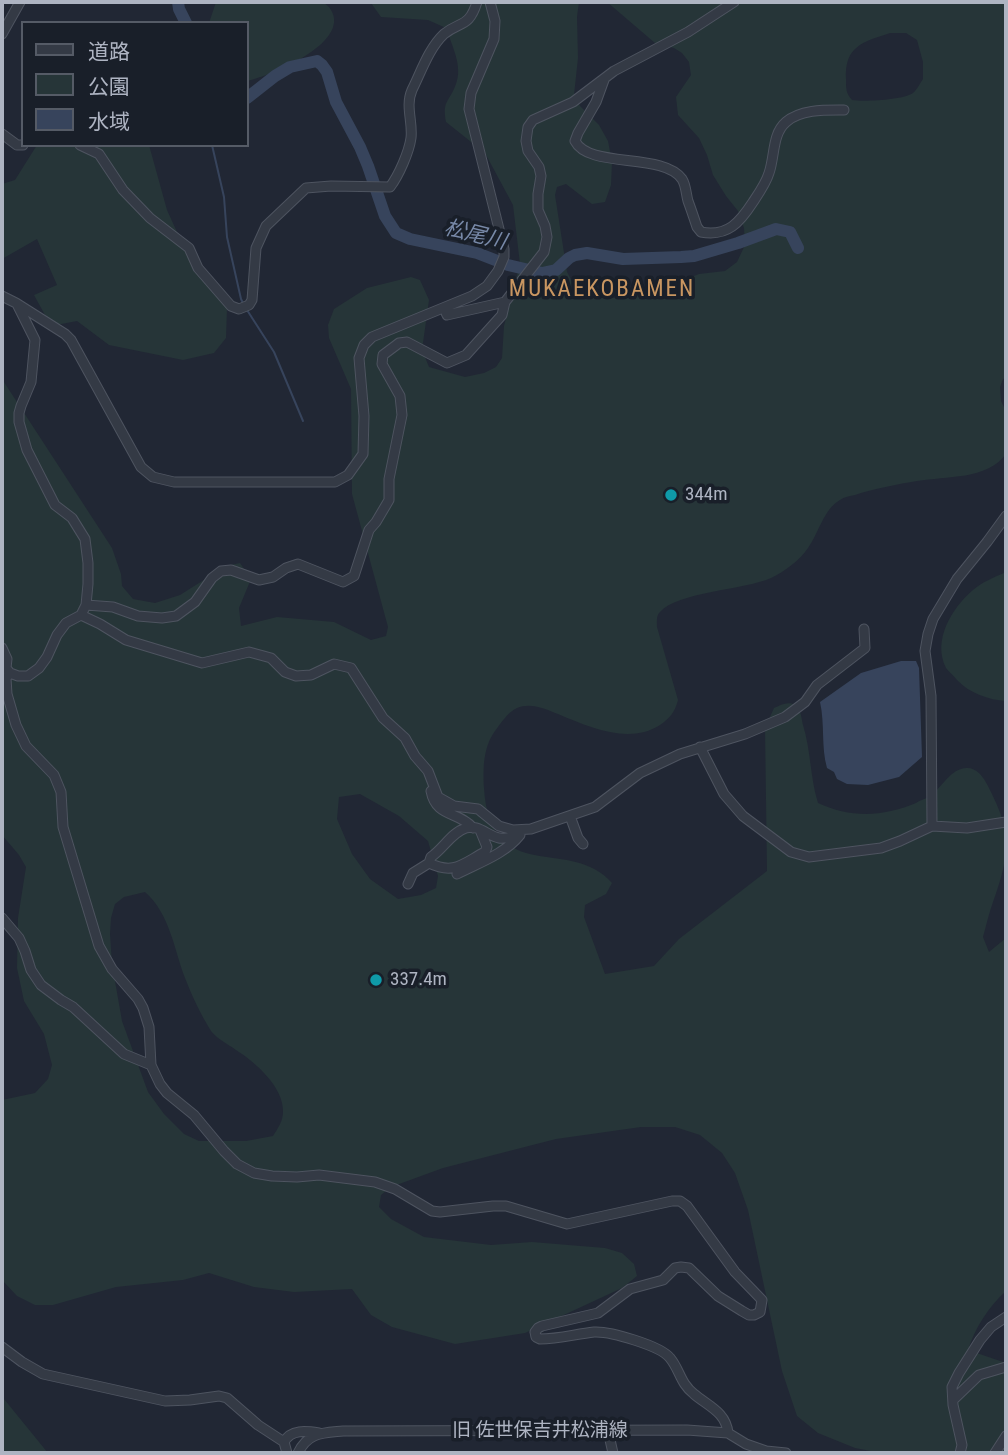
<!DOCTYPE html>
<meta charset="utf-8">
<style>
body{margin:0}
#map{position:relative;width:1008px;height:1455px;overflow:hidden;background:#212734;font-family:"Roboto Condensed","Noto Sans JP",sans-serif}
canvas{display:block}
.frame{position:absolute;inset:0;border:4px solid #aeb4c2;pointer-events:none}
.legend{position:absolute;left:21px;top:21px;width:228px;height:126px;box-sizing:border-box;background:#191f29;border:2px solid #555b66;margin:0;padding:9px 12px;list-style:none;font-size:21px;color:#aeb4c2}
.legend li{display:flex;align-items:center;gap:14px;height:35px}
.legend b{width:35px;border:2px solid #555b66}
</style>
<div id="map">
<canvas width="1008" height="1455"></canvas>
<div class="frame"></div>
<ul class="legend">
<li><b style="height:9px;background:#343a45"></b>道路</li>
<li><b style="height:19px;background:#263538"></b>公園</li>
<li><b style="height:19px;background:#37445c"></b>水域</li>
</ul>
</div>
<script>
const context = document.querySelector('canvas').getContext('2d');
context.lineJoin = 'round';
function paint(path, color) { context.fillStyle = color; context.fill(path, 'evenodd'); }
function trace(path, color, width, dash) { context.strokeStyle = color; context.lineWidth = width; context.lineCap = dash ? 'butt' : 'round'; context.setLineDash(dash || []); context.stroke(path); }
function drawText(font, color, halo, rows, align = 'center') {
  context.font = font + ' "Roboto Condensed","Noto Sans JP",sans-serif'; context.lineWidth = 7; context.setLineDash([]); context.textBaseline = 'middle'; context.strokeStyle = halo; context.fillStyle = color; for (const [text, x, y, turn = 0] of rows) {
    context.save(); context.translate(x, y); context.rotate((+turn || 0) * Math.PI / 180); context.textAlign = isNaN(turn) ? turn : align; if (halo) context.strokeText(text, 0, 0); context.fillText(text, 0, 0); context.restore();
  }
}
paint(new Path2D(`
 M216,2H323C325,4 329,6 331,10C351,43 270,76 247,81V23H209Z
 M372,2H579L577,17L578,58L574,95L580,106L599,125L608,141L612,162L611,185L605,202L592,204L566,184L557,187L555,195L567,272L575,287L581,292L611,298L631,297L666,287L699,274L725,271L737,262L745,245L744,228L738,211L726,196L713,175L707,155L699,138L678,115L676,97L691,75L689,62L682,53L674,48L655,43L607,2H1006V378L1003,379L1000,387L1001,401L1006,411V454C987,480 946,476 917,481C899,484 872,489 855,495C850,496 844,497 840,500C823,510 819,533 808,548C800,560 784,572 771,578C744,590 677,592 660,612C656,616 657,621 657,627L678,700C675,712 670,718 660,725C629,745 589,727 558,714C546,709 530,702 517,708C507,713 501,723 495,731C483,748 483,768 484,788C490,888 571,835 612,883L606,894L585,905L584,917L605,974L654,966L679,939L767,871L765,728L774,708C782,704 792,699 799,709C801,713 802,721 803,725C811,751 810,777 818,803C850,818 883,817 916,803C920,800 926,799 930,796C942,788 951,767 968,768C981,769 987,784 992,794C998,807 1004,820 1006,834C1008,858 1001,879 993,902C989,913 986,926 983,937L989,952L1006,938V1291C989,1306 975,1328 968,1350L1006,1363V1453H881L855,1448L818,1433L797,1416L782,1371L748,1210L735,1173L722,1153L700,1135L675,1127H641L556,1139L443,1168L391,1187L381,1195L379,1207L391,1219L424,1237L491,1245L532,1242L605,1248L622,1253L634,1264L637,1276L622,1288L525,1333L455,1344L392,1327L371,1315L352,1289L294,1292L254,1287L209,1273L183,1280L116,1287L53,1305H35L17,1296L2,1280V1100L35,1093L48,1079L52,1065L44,1034L24,1001L17,968L18,918L26,867L19,855L2,835V379L112,548L121,574L122,586L133,599L155,603L180,595L226,566L240,563L251,579L239,608L241,626L277,617L334,622L371,640L386,636L388,627L352,494L351,389L329,338L328,325L334,309L367,288L411,277L420,280L429,300L422,350L429,367L465,377L484,373L496,367L502,358L504,326L520,264L513,205L485,153L446,122C442,100 449,103 456,84C463,66 452,46 446,28L428,20L381,17L371,3ZM890,33H906L917,40L923,62V79C920,83 917,90 913,93C903,100 864,102 852,100C846,93 846,89 846,80C844,46 863,42 890,33ZM360,794L399,816L428,841L438,876L436,888L421,895L398,899L370,879L352,854L337,819L339,797ZM145,892C170,914 174,949 185,978C192,996 201,1015 211,1031C217,1039 228,1044 236,1050C255,1062 284,1087 283,1112C283,1121 278,1128 273,1136L246,1141H199L184,1134L164,1114L148,1092L122,1021L112,964L110,934L111,918L115,904L124,897Z
 M37,145H149L167,210L177,232L199,267L222,294L227,308L226,338L214,353L183,360L109,345L77,321L51,326L34,295L57,285L37,239L2,259V184L15,180Z
 M1006,572V701C989,700 969,693 957,680C954,676 949,672 946,668C932,640 952,608 973,590C982,582 995,577 1006,572Z
 M2,1395L4,1399L48,1453H2Z`), '#263538');
paint(new Path2D(`
 M901,661H916L919,668L922,757L899,777L868,785L847,784L837,779L834,772L827,768C821,747 825,724 820,702L861,673Z`), '#37445c');
trace(new Path2D(`
 M212,145L224,197L227,237L241,299L244,305
 M247,310L274,352L303,421`), '#37445c', 2);
trace(new Path2D(`
 M178,2L179,9L186,23
 M247,98L275,76L290,67L317,61L322,65L327,72L336,102L360,147L368,166L385,216L396,233L410,239L477,253L508,265L542,273L556,270L569,258L575,255L587,253L623,259L681,257L694,256L738,243L776,229L790,232L798,248`), '#37445c', 12);
const minor = new Path2D(`
 M2,34L20,2
 M604,80L596,102L578,133L575,141C589,169 663,152 682,179C686,185 686,194 688,201C691,209 694,218 697,227L701,232C728,237 740,222 753,202C759,193 766,183 769,173C775,156 772,134 786,122C801,109 826,110 844,110
 M2,134L17,145H23
 M80,145L99,154L123,190L150,218L189,248L198,268L231,306L239,309L249,305L252,300L256,248L266,226L306,188L331,186L390,187C399,175 409,152 411,138C413,122 405,106 412,90C421,72 429,48 444,34C460,21 469,28 477,2
 M2,296L16,303L65,334L71,340L141,467L153,477L174,482H335L348,475L363,454L364,416L359,358L364,345L372,337L472,296L487,286L498,271L504,257V249L469,109L471,93L494,39L495,21L490,2
 M444,308L447,315L505,302
 M86,605L113,607L138,616L162,618L176,616L195,602L212,578L221,571L231,570L259,580L273,577L286,568L298,564L343,582L354,576L369,530L376,522L389,500V479L402,415L400,396L382,364L383,355L399,343L407,342L447,363L466,355L502,315L505,302L544,252L547,237L545,226L538,210V194L541,176L539,167L528,151L526,141L528,127L533,120L573,102L614,71L688,32L734,2
 M81,615L100,624L126,640L202,663L249,652L271,658L285,672L296,676L311,675L334,664L351,668L383,718L405,738L415,756L428,771L438,797L454,806L478,809L499,826L513,830L531,829L595,807L640,773L680,754L745,734L785,717L805,702L817,685L865,648L864,629
 M2,648L7,659L6,668
 M2,663L10,673L18,676H28L39,668L47,657L57,635L66,623L81,615L86,605L88,584V563L85,539L72,518L55,505L27,450L19,422V413L21,406L31,382L35,340L17,304
 M10,673L6,678L7,694L16,725L26,746L54,775L61,792L63,827L99,946L112,969L138,999L143,1008L149,1027L151,1065L160,1084L167,1093L194,1115L224,1151L237,1164L254,1173L272,1176L297,1177L319,1175L375,1182L395,1189L432,1211L440,1212L493,1206H506L567,1224L672,1201H680L687,1206L735,1272L762,1300L760,1312L754,1315H749L742,1311L718,1296L689,1268L681,1267L675,1268L663,1280L630,1289L598,1313L542,1326L538,1328L535,1332L536,1337L540,1339C558,1339 576,1334 594,1332C610,1331 661,1346 670,1358C680,1370 680,1383 694,1394C708,1406 726,1412 728,1433
 M700,747L724,794L743,816L791,852L809,857L881,848L900,841L932,826L967,828L1006,822
 M431,791C436,818 459,811 473,828
 M570,816L578,838L583,844
 M932,826L931,696L925,651L928,634L933,619L957,579L987,542L1006,516
 M429,863C454,875 462,864 485,852L487,847L480,830
 M457,874C478,863 505,854 520,835
 M408,884L413,873L429,863L431,857C443,849 452,832 466,828C478,824 488,836 499,838C504,839 511,837 516,836L520,830
 M2,918L19,938L25,951L31,970L41,985L61,1000L73,1007L124,1054L151,1065
 M2,1347L22,1362L43,1374L165,1401L190,1400L219,1396L227,1398L258,1425L284,1442
 M953,1400L979,1375L1006,1367
 M608,1431L613,1453
 M287,1453L284,1442C291,1429 306,1431 319,1433
 M298,1453C308,1432 323,1433 343,1431L687,1430L728,1433L746,1444L766,1451L786,1453
 M960,1453L962,1445L953,1405L952,1387L959,1373L980,1340L991,1327L1006,1317
 M995,1453L1006,1436`);
trace(minor, '#4e5460', 11);
trace(minor, '#343a45', 9);
for (const [x, y, r, color] of [
 [671,495,7,"#0f9aa8"],
 [376,980,7,"#0f9aa8"]
]) { const dot = new Path2D(); dot.arc(x, y, r, 0, 2 * Math.PI); context.fillStyle = color; context.fill(dot); trace(dot, '#191f29', 2.5); }
drawText('19px', '#aeb4c2', '#191f29', [
 ["344m",685,495],
 ["337.4m",390,980]
], 'left');
drawText('19px', '#aeb4c2', '#191f29', [
 ["旧 佐世保吉井松浦線",540,1431]
]);
drawText('italic 21px', '#7889a8', '#191f29', [
 ["松尾川",475,236,14]
]);
context.letterSpacing = '2px';
drawText('23px', '#c99661', '#191f29', [
 ["MUKAEKOBAMEN",602,290]
]);
context.letterSpacing = '0px';
</script>
